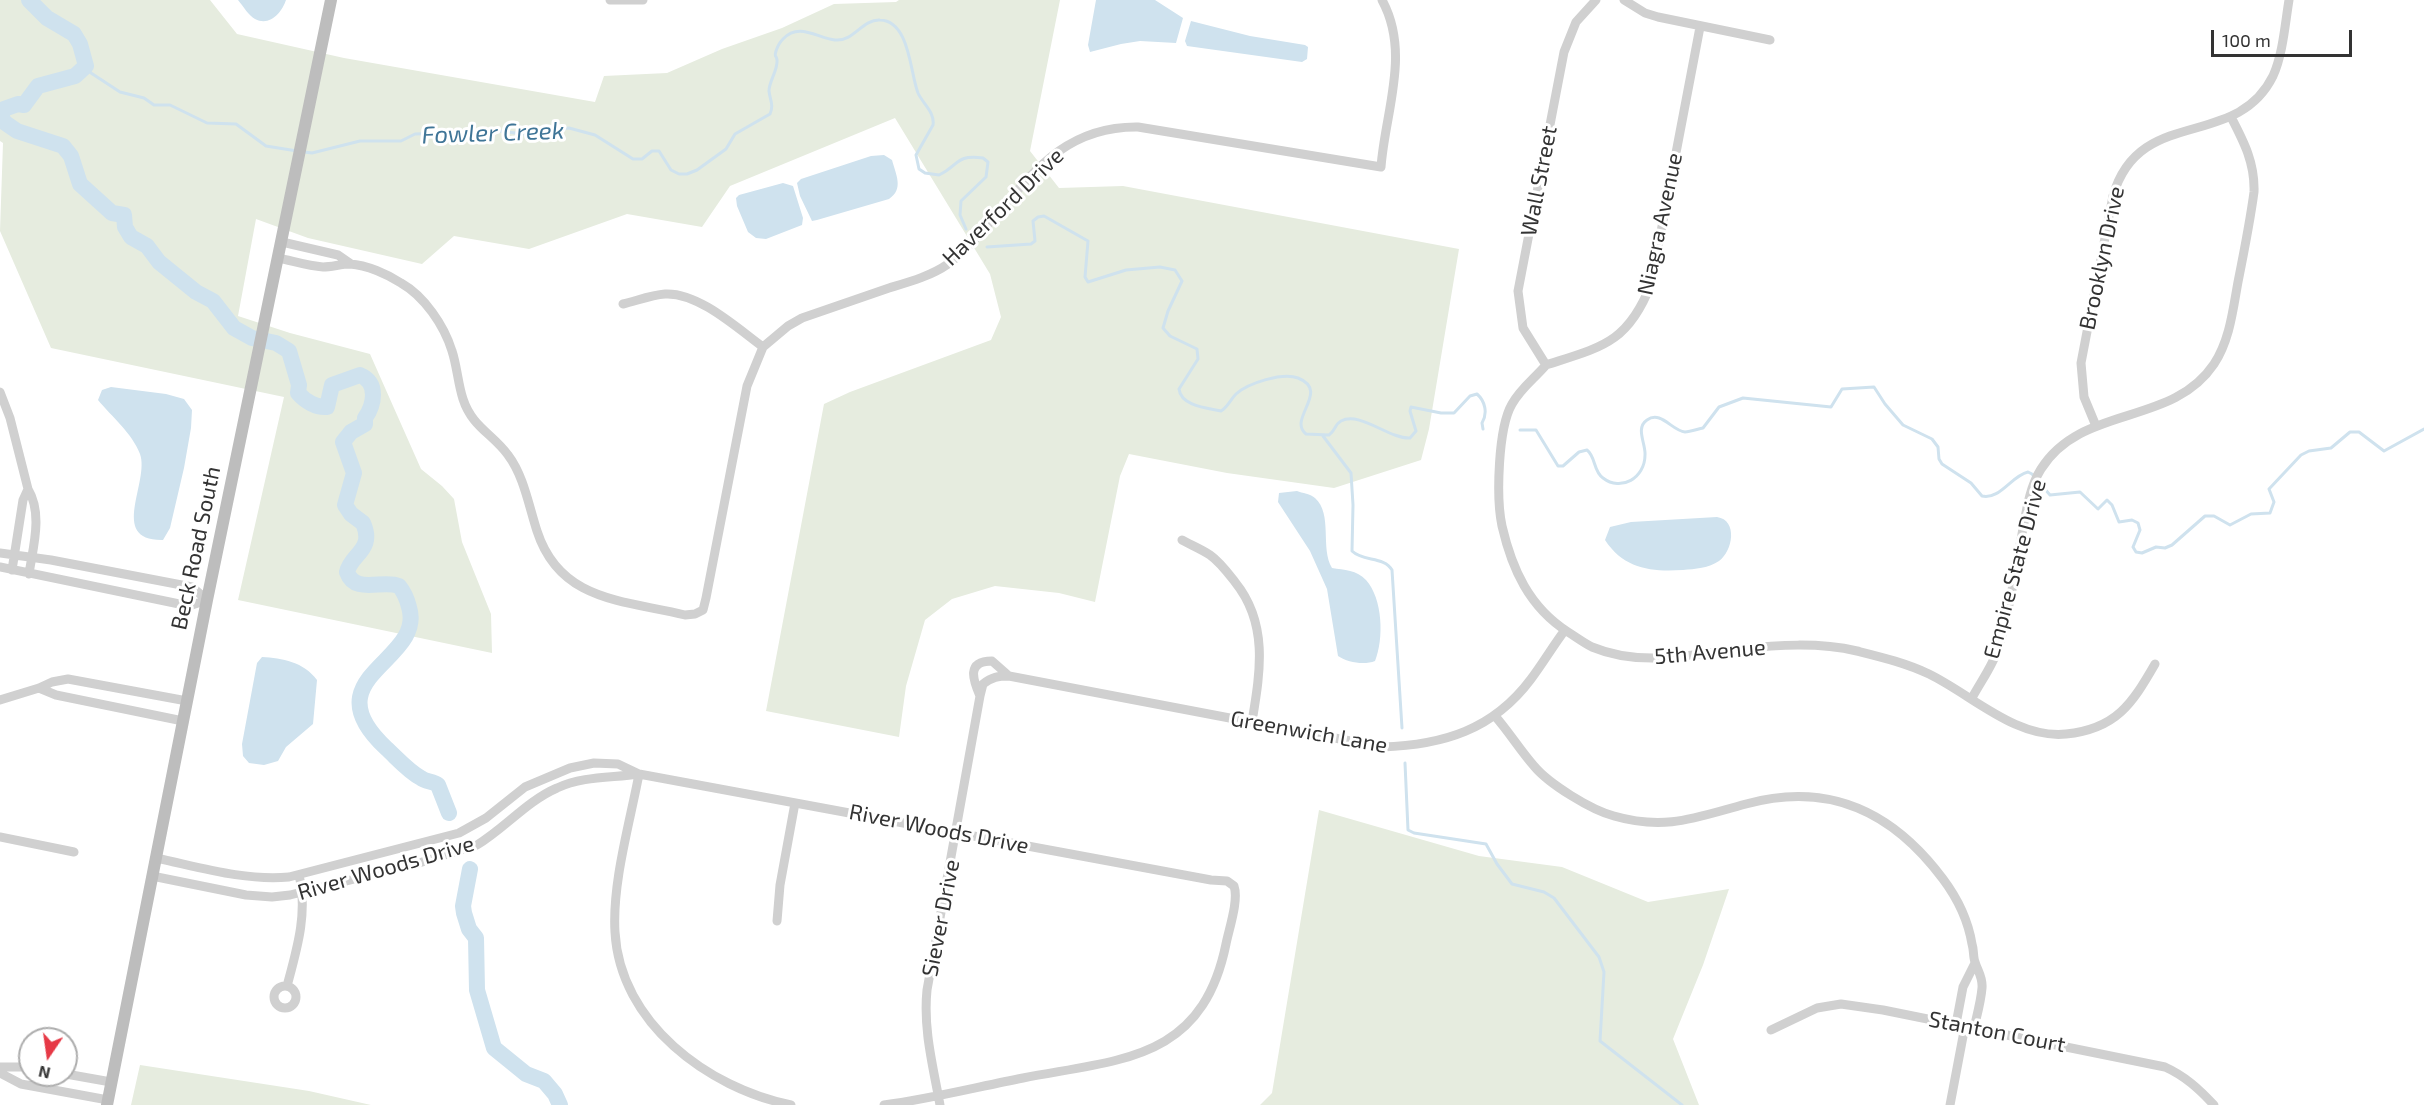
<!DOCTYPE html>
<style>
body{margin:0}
#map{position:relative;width:2424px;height:1105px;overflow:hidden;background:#fff;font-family:"Exo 2",sans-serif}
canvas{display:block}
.north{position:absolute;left:18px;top:1027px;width:60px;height:60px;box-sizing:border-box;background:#fff;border:2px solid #adadad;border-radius:50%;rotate:193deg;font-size:16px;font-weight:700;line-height:24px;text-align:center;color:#333}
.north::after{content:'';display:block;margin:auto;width:21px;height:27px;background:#e63946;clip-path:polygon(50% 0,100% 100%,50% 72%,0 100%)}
.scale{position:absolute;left:2211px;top:30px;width:141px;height:27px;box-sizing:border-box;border:3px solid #333;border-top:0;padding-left:8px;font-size:18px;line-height:21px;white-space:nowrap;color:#333;-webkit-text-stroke:4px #fff;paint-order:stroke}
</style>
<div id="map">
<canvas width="2424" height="1105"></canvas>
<div class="north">N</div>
<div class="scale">100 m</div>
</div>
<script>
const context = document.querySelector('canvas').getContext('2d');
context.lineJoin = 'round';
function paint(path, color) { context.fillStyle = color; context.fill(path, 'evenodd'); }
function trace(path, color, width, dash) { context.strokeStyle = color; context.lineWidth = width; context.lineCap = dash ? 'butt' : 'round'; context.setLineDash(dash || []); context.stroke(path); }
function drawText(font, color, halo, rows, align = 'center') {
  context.font = font + ' "Exo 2",sans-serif'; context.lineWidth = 6; context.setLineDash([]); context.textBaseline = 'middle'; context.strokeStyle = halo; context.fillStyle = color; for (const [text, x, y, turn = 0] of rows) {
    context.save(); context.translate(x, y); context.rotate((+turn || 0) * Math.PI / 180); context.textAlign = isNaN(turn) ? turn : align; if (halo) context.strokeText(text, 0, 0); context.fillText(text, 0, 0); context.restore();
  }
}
paint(new Path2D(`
 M0,0H210L237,34L344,58L595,102L604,76L667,73L722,49L782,28L834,4L896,2L899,0H1060L1030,151L1059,188L1123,186L1459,249L1429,429L1421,460L1334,488L1227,473L1129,454L1120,476L1095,602L1059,593L995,586L952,599L925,620L906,686L899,737L766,711L824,404L850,392L991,340L1001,317L990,274L895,118L730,186L702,227L627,214L529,249L454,236L422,264L308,238L256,219L238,316L290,333L370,354L421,469L442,486L454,499L462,542L491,614L492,653L238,600L284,397L51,348L0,231L3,143L0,141Z
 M1319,810L1479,856L1562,867L1648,902L1729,889L1703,965L1673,1039L1699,1105H1260L1272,1093Z
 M140,1065L309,1091L371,1105H131Z`), '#e6ecdf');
paint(new Path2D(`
 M238,0H286C282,12 270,27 255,19C249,16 243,6 238,0Z
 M1096,0H1155L1183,18L1176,43L1140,41L1121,44L1090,52L1088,45Z
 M1191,21L1250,36L1305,45L1308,47L1307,59L1302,62L1187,46L1185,41Z
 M884,155L892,160C896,175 904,189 889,199L817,220L812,221L800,196L797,183L801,179L871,156Z
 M783,183L793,186L803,218L802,225L766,239L756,238L748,232L737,206L736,198L739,195Z
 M111,387L166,394L184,399L192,410L191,428L184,468L170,528L163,540C108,541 150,482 140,454C132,433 112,417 98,400L102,390Z
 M1297,491C1302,493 1311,494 1315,498C1333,514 1320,548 1332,568C1344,570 1357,570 1366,580C1383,599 1384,639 1375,661C1365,665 1348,663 1338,656L1327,589L1310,551L1278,502L1279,493Z
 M1717,517C1738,520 1733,551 1719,561C1709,568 1695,569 1683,570C1651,572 1624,569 1605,540L1610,527L1631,522Z
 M262,657C282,658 304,662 317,680L313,724L286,747L278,761L264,765L249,763L243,756L242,744L257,663Z`), '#cfe2ee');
trace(new Path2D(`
 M86,66L91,73L120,92L144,98L154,105H170L207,123L236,124L266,146L297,151
 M304,152L312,153L360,141H401L415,134L499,131L532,135L551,129L569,128L595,135L633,159H642L652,151H659L671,170L679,174H687L697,170L726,149L735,134L770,114C774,105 770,100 769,91C769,81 778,70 777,60C776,54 774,58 776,51C777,48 780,42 783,39C799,22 817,38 835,40C854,42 862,19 880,20C910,21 910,73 918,93C923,104 935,112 933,125L916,155L919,169L925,173L939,175C959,166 955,154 983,158L988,162L986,177L961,201L960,215L966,229
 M987,247L1031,244L1035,241L1033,221L1038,217L1044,216L1088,241L1085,277L1088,282L1126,270L1160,267L1175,270L1182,281L1168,311L1163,328L1170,336L1197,349L1198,359L1179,389C1181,406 1207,408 1221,411C1228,407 1230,400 1236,394C1248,383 1283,372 1298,378C1331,391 1287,419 1306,434L1329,435C1335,431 1335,424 1341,421C1360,411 1389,439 1410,438L1416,431L1410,411L1411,407L1441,413H1454L1470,396L1477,394C1485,401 1488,413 1482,423L1483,429
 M1520,430H1536L1558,466H1563L1579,452L1587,450C1596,457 1593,471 1603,478C1621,492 1645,478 1645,455C1646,444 1635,428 1647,420C1661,410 1672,431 1685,432C1690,432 1698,429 1703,428L1719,407L1743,398L1831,407L1842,389L1874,387L1885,404L1903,425L1932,439L1938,447L1939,459L1942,464L1971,483L1982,496C2000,500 2011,476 2028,472L2032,474L2050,495L2080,492L2098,509L2107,500L2112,505L2119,522L2132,520L2138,523L2140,530L2133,547L2136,552L2142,553L2156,547L2165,548L2172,545L2205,516H2214L2230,525L2251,514L2270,513L2274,502L2269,489L2301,455L2309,451L2331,448L2350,432H2359L2384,451L2424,429
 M1323,436L1351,473L1353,505L1352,551C1363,562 1384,556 1392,570L1402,728
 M1405,763L1408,830L1414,833L1486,844L1497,864L1512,884L1544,892L1554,898L1599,957L1604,972L1600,1041L1682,1105`), '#cfe2ee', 3);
trace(new Path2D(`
 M29,0L47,18L74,34L80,44L86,66L75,76L38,86L24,105L18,104L4,109L1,115L4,122L17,131L63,146L71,156L80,184L112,213L124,215L125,227L131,237L147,246L159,262L196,292L213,301L234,328L252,338L276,343L289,351L299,385L298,393C305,401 316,408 327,407L332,385L360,375C379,383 374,405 365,418V424L351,432L343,442L354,473L345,505L351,514L363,523C375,550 351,554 347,572C355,595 383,579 399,586C404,592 407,599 409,607C426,662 309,676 386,748C397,758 408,771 421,778C426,782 433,781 438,785L449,813
 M470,869L463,906L464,913L469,929L476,938L477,990L494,1048L526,1074L544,1081L555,1094L560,1105`), '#cfe2ee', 16);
trace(new Path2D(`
 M610,0H643
 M1624,0L1645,13L1658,17L1770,40
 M282,242L338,255L351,264
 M278,258C293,261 308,266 323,267C332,267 341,264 350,264C367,265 387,274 401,283C424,296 444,325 452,351C457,366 458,384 463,399C472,427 493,434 508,455C524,476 529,507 537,531C560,602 624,600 685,615L695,614L703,610L706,598L747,386L763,347L788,326L802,318C831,308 860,298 889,288C909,282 931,276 948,264C962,255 973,241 984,229C1030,177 1062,126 1138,127L1381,167C1385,112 1411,53 1382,0
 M623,304C636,301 651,295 665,294C698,292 737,328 763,347
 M1546,365C1534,379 1521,388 1512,404C1498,428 1496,498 1502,526C1512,569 1529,607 1568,632C1576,637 1584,643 1592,647C1640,667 1689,655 1738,649C1777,645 1818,642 1857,651C1881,657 1906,663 1929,674C1972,695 2016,739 2066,734C2116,729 2132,704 2155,664
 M1546,365C1602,347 1628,343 1651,284L1700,27
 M1546,365L1523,328L1518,291L1564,52L1576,22L1596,0
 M0,392L10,418L28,489C43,514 33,547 29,574
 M2096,426L2084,397L2081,363L2113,196C2139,105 2236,151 2273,76C2283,54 2285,24 2289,0
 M1182,540C1191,545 1201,549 1210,555C1220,562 1228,573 1235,582C1269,624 1260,673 1252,722
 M0,553L51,560L192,587L207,600
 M0,567L189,606L207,600
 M12,570L23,500L28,489
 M39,688L56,695L183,721
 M980,696C973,680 966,661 992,661L1009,676
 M1972,698C1981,681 1994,664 1999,646C2010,610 2015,571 2022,534C2026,513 2029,488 2041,469C2082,404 2172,427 2214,364C2230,340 2233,309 2238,282C2244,252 2250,222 2254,192C2255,163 2244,142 2231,117
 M0,700L39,688L52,682L68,679L187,701
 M1495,716C1509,732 1520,750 1534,766C1549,784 1591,810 1614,816C1666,831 1697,817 1746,804C1830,781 1893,812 1943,879C1958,899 1968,920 1972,944C1974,950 1973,957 1975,962C1978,972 1983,977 1982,988C1981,1001 1977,1015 1974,1028
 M639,774C630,822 612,883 615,932C620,1023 708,1088 791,1105
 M0,837L74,852
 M156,858C199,867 244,881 289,877L459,833L486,818L525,787L570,768L594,763L618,764L639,774
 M152,876L246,895L272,897L290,895L419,863L477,845C505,828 527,801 557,788C583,776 611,778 639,774L1211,880L1227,881L1234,886C1239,900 1229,929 1226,944C1202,1061 1121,1059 1023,1078C977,1087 930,1099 884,1105
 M777,921L780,885L795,803
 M274 997a11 11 0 1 1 22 0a11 11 0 1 1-22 0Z
 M287,986C297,949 308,913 299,875
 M1956,1024L1963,987L1975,963
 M1771,1030L1817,1008L1841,1004L1883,1010L2165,1067C2185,1076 2199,1089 2214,1105
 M0,1067H30
 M0,1073L21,1084L108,1100
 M66,1074L111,1082
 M940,1105C933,1066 923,1029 927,990L980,696L983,684C992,677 998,676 1009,676L1382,747C1443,745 1493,730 1531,679C1543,663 1553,646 1565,630
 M1950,1105L1965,1026`), '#d0d0d0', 9);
trace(new Path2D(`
 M107,1105L207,600L331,0`), '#bdbdbd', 12);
drawText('22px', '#333', '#fff', [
 ["Wall Street",1539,181,-79],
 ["Haverford Drive",1003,207,-44],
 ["Niagra Avenue",1660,224,-78],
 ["Brooklyn Drive",2102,258,-78],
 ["Beck Road South",196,548,-78],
 ["Empire State Drive",2015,569,-75],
 ["5th Avenue",1710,652,-5],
 ["Greenwich Lane",1309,732,10],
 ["River Woods Drive",939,829,11],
 ["River Woods Drive",386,868,-16],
 ["Siever Drive",941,918,-79],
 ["Stanton Court",1997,1032,11]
]);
drawText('italic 24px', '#3f7597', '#fff', [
 ["Fowler Creek",493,133,-2]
]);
</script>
